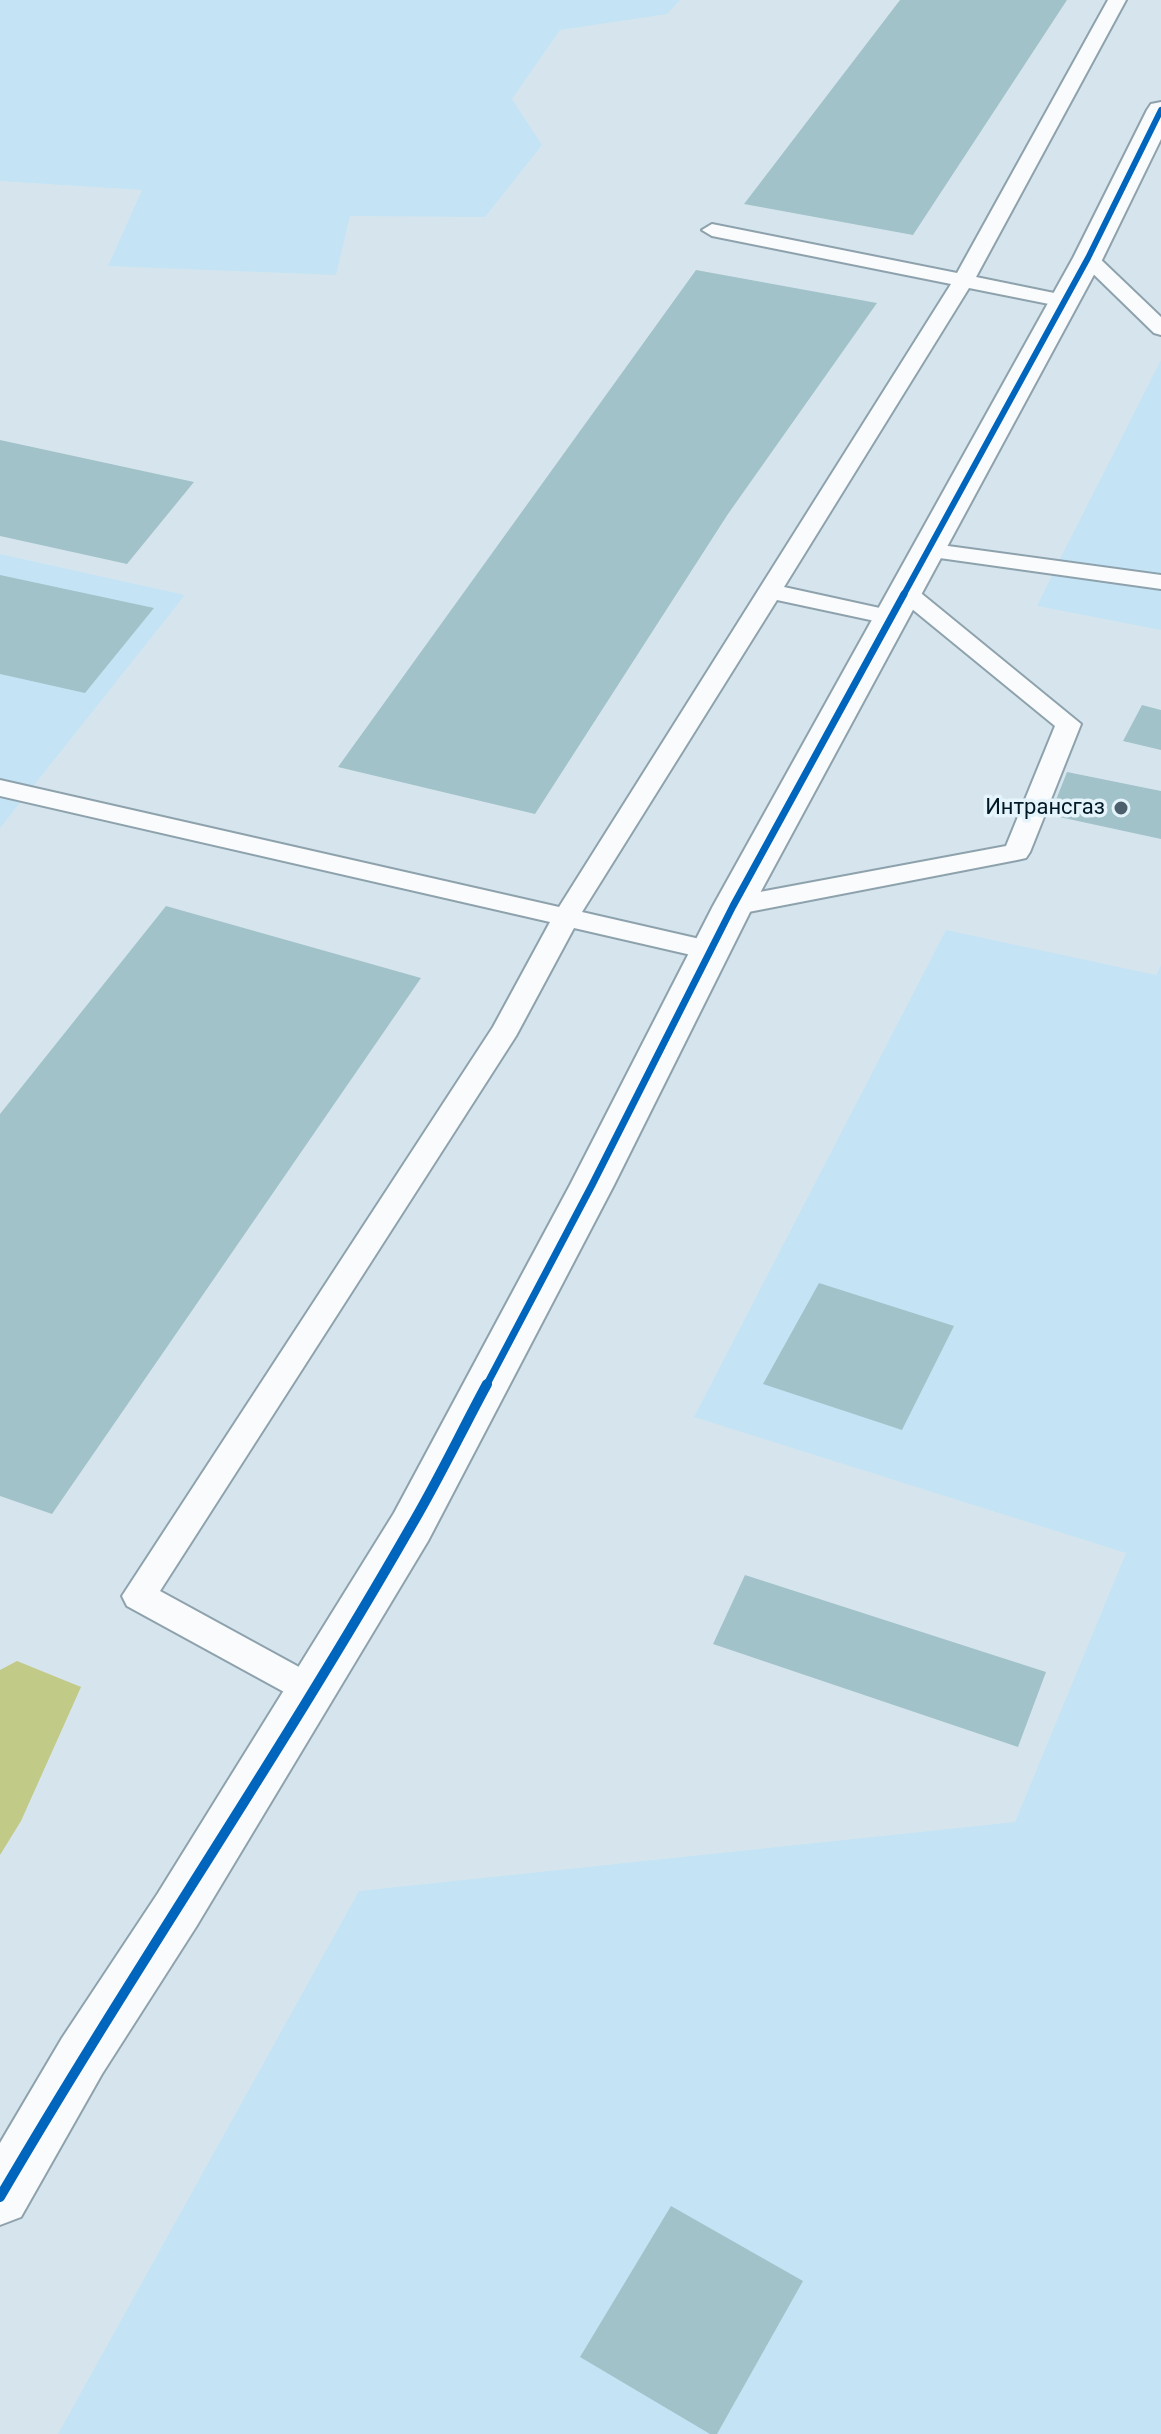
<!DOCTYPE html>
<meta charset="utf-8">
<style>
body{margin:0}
canvas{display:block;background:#d6e5ed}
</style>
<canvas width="1161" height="2434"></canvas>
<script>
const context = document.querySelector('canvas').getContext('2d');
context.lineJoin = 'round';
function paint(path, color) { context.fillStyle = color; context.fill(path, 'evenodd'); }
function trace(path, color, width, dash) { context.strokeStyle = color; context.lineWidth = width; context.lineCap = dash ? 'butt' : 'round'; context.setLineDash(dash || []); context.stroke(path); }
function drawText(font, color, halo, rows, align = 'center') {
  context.font = font + ' Roboto,sans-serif'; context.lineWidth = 7; context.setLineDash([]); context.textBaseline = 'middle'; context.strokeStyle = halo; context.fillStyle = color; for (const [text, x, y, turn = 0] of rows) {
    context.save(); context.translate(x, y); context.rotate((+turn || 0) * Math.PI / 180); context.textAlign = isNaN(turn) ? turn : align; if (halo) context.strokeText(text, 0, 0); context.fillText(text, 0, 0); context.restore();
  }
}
paint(new Path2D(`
 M0,0H680L667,14L560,30L512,99L542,145L485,217L350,216L336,275L108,266L142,190L0,181Z
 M1161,360V630L1037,606L1063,553Z
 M0,554L185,595L0,828Z
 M946,930L1156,975L1161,965V2434H58L359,1891L1015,1822L1126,1553L694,1417Z`), '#c4e4f5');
paint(new Path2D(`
 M17,1661L81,1687L21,1821L0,1855V1670Z`), '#c2ca87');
paint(new Path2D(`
 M900,0H1067L913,235L744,204Z
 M696,270L877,303L728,514L535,814L338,767Z
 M0,440L194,482L127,564L0,536Z
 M0,575L154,608L85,693L0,674Z
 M1142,705L1161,710V750L1123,741Z
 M1067,772L1161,791V839L1050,815Z
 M166,906L421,978L52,1514L0,1496V1114Z
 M819,1283L954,1326L902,1430L763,1384Z
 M745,1575L1046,1672L1018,1747L713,1644Z
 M671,2206L803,2281L717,2434H710L580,2357Z`), '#a2c2ca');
const service = new Path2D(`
 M1108,0H1126L976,277L1064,295L1074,301L1064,307L969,288L784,587L898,612L901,617L898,622L889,624L777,600L582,912L713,942L723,945L727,951L723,957L713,960L574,928L516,1036L160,1591L321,1679L326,1689L321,1699L309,1703L297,1699L127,1606L122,1596L493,1027L550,922L0,796V780L559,907L951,284L712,236L702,230L712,224L957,273Z
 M1088,252L1095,254L1161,317V335L1154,333L1081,262L1078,258Z
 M926,543L1161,575V589L918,555L914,550L918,545Z
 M903,583L911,585L1081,724L1030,852L1026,858L1017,860L733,915L723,912L720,906L723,900L733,897L1006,846L1055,726L895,595L891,590L895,585Z`);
const trunk = new Path2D(`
 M1161,102V139L1103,258L753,906L614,1185L428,1541L196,1927L102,2074L21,2217L0,2225V2143L62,2038L158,1893L394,1513L570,1185L713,906L1073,258L1147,110L1151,104Z`);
trace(service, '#8ea2ad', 4);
trace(trunk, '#8ea2ad', 4);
paint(service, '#f9fbfc');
paint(trunk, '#f9fbfc');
trace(new Path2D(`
 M903,596L1088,258L1161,110`), '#0065bd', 6);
trace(new Path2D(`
 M486,1386L592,1185L733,906L904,594`), '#0065bd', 7);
trace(new Path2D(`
 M0,2197C132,1971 280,1755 410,1528C438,1481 461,1432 487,1384`), '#0065bd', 10);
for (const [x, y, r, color] of [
 [1121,808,8,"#4b606c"]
]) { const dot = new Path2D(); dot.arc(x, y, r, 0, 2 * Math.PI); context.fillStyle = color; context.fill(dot); trace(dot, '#e5f3fa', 3); }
drawText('22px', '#001926', '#e5f3fa', [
 ["Интрансгаз",1105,808]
], 'right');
</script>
